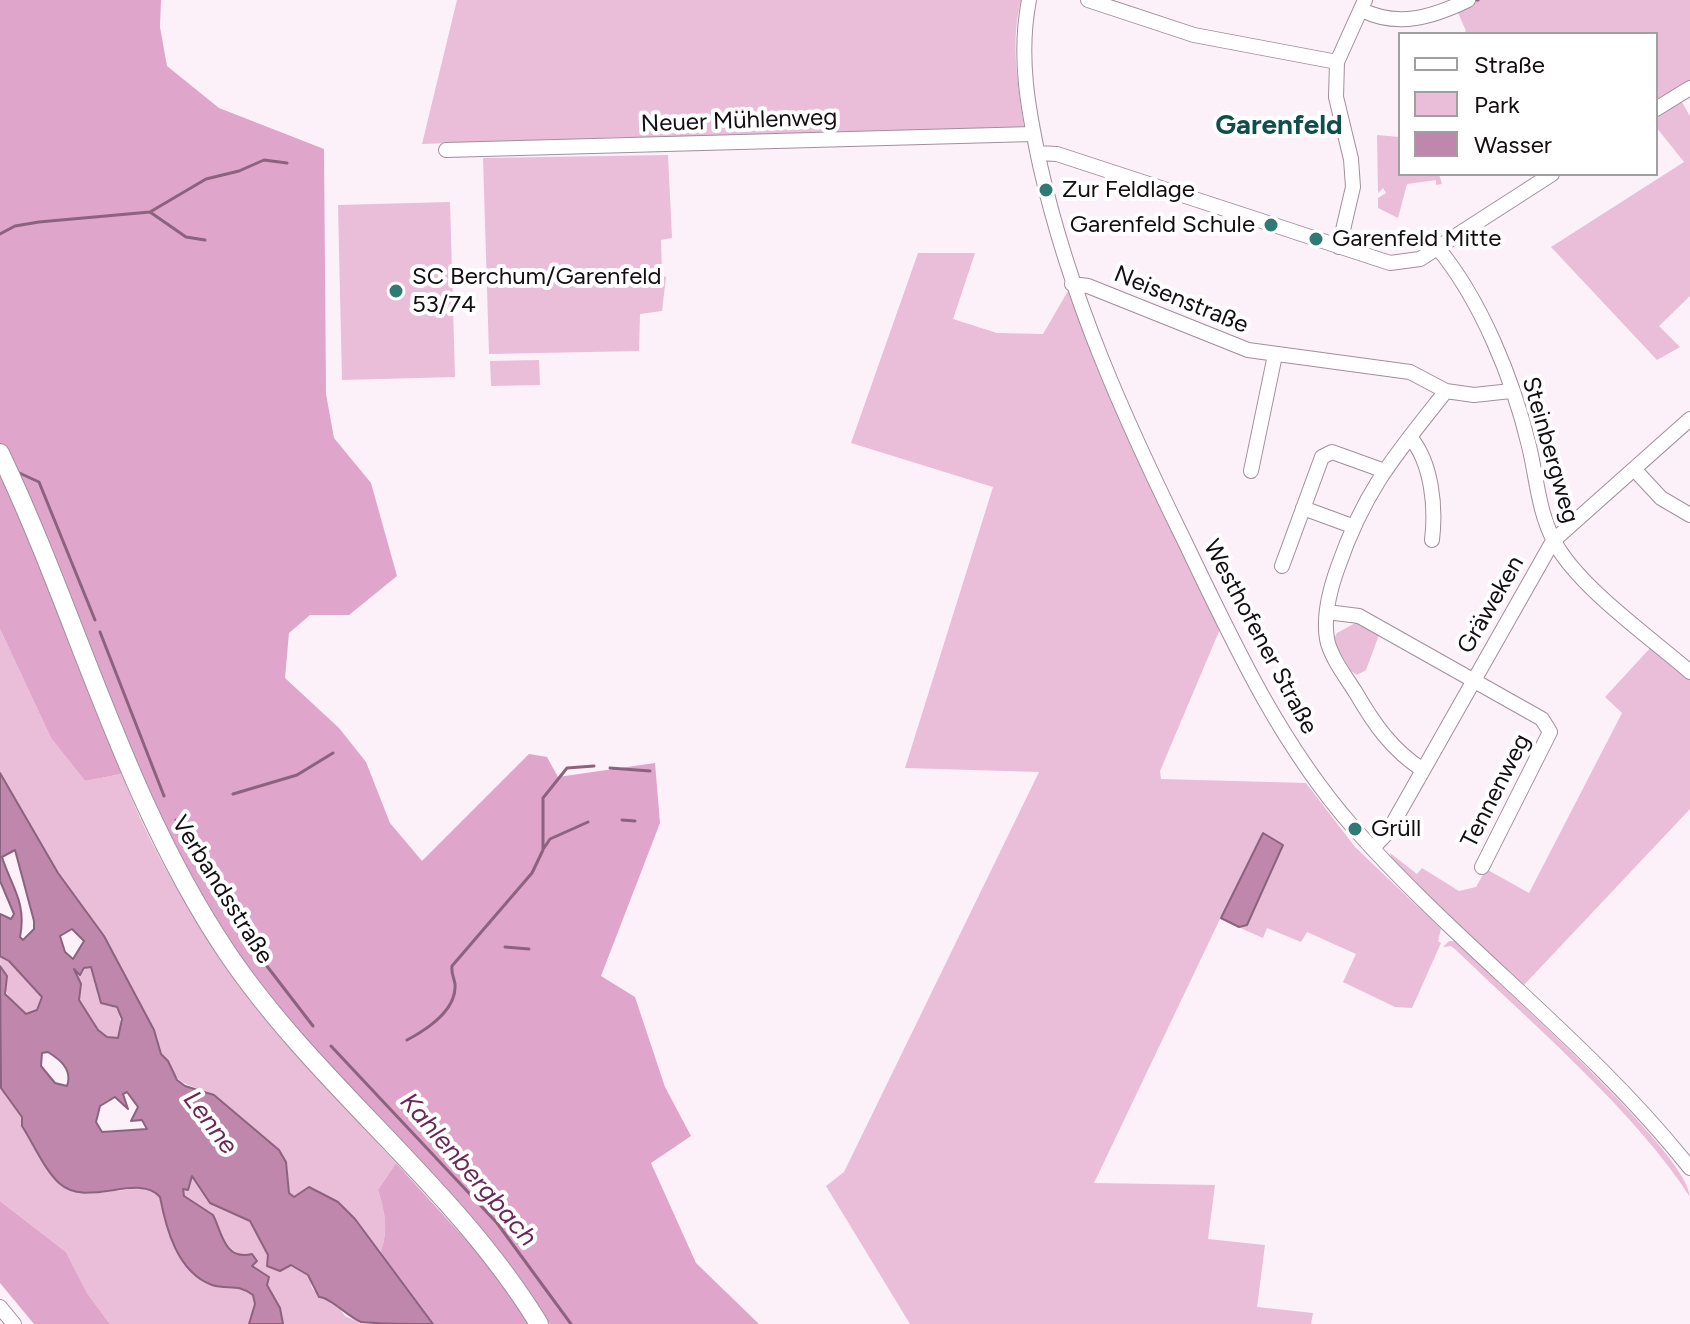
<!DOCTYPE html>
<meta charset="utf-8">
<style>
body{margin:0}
#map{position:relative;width:1690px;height:1324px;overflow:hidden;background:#fdf1f9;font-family:Figtree,sans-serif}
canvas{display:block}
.legend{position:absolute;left:1398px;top:32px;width:260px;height:144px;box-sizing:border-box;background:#fff;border:2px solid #a19fa0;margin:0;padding:10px 14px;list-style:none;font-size:24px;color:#140e12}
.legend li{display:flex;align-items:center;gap:16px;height:40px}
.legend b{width:40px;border:2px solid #a19fa0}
</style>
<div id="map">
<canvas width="1690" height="1324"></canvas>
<ul class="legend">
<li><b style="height:10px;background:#fff"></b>Straße</li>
<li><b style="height:22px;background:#eabdd9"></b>Park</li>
<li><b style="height:22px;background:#bf87ac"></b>Wasser</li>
</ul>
</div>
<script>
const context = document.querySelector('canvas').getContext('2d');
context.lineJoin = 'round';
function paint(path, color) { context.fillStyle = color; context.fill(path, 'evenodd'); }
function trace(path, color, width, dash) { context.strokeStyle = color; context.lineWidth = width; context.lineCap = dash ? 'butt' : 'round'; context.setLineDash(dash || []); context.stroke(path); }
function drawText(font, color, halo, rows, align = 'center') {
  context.font = font + ' Figtree,sans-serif'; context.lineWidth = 8; context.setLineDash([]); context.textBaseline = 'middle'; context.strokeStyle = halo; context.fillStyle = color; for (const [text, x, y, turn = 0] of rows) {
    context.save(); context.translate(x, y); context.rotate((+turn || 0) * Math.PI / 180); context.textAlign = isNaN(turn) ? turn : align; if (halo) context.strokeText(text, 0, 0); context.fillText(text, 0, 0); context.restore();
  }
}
paint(new Path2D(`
 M457,0H1021C1010,43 1018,83 1024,127L1022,130L641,142L634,137L422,144Z
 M1468,0H1690V80L1674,89L1690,116V296L1659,326L1680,347L1657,360L1551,247L1684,162L1656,127V34H1462L1466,31L1455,6Z
 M1377,135L1400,137V174H1439L1442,184L1436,185V180L1407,184L1398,218L1378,208V198L1386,193L1383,188L1378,193Z
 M668,155L672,238L661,240L662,276L666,277L662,311L640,314L639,351L489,354L483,158Z
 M450,202L455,377L342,380L338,205Z
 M918,253H975L953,319L997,333L1043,334L1072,284L1223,622L1160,771L1161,779L1306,783L1355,847L1441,929L1438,941L1441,943L1412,1008L1395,1007L1343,982L1356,954L1307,932L1301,942L1267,928L1263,938L1220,919L1094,1183L1215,1185L1208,1239L1265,1245L1257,1307L1313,1313L1311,1324H910L826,1186L844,1172L1039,772L905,768L993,487L851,443Z
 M539,360L540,385L491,386L490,361Z
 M1357,622L1379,635L1366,670L1357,675L1351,671L1333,640L1337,633Z
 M0,629L51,738L85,781L122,774C179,927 287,1045 396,1163L378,1190C385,1211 389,1231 380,1253L338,1202L309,1187L295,1197L289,1193C283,1149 267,1139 233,1114C227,1109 223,1101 215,1096C196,1084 175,1089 168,1061L163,1060L154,1030L104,936L58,873L0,773Z
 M1652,646L1690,677V809L1523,986L1392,860L1390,853L1417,874L1422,868L1459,891L1476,887L1486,869L1529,893L1622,713L1605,697Z
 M1449,941H1455C1495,981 1690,1154 1690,1197C1635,1111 1531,1023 1456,950L1451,946L1443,947Z
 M0,956L9,961L42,997L37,1010L26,1014C5,1002 0,978 0,956Z
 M87,966L94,970L95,986C113,1002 126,1013 118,1038L107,1037L98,1030L79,1000L81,984L74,968L82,974Z
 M0,1074L1,1088L86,1194L144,1188L155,1191L160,1196L164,1217L214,1286H242L253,1295L255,1304L249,1324H110L87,1293L66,1252L0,1201Z
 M192,1176L207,1200L250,1221L268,1256L267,1266L286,1269L290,1265L309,1275L312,1288L318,1295L340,1309L345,1316L363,1324H283L280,1308L267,1285L269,1277L251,1266L247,1256C223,1250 221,1236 213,1215L184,1196L183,1189L189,1187Z`), '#eabdd9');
paint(new Path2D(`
 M0,0H161L160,27L167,66L219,108L324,149L326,394L334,438L371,483L397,576L349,615H310L289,633L285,678L339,728L366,762L390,823L422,861L529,754L547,757L558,777L655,763L660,823L601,976L635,997L665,1087L691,1136L651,1163L696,1263L759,1324H550L499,1251L310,1045L238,954L180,862L137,771L85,781L51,738L0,629Z
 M396,1163L487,1263L530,1324H433L380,1253C389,1231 385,1212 378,1190Z
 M0,1201L66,1252L87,1293L110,1324H34L0,1283Z`), '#dfa5cb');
const water = new Path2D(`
 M0,773L58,873L104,936L154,1030L161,1054L168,1061L177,1080L185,1086L214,1095L279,1150L286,1162L289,1193L294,1197L309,1187L338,1202L355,1219L433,1324C412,1324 379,1324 361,1322C348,1317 330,1297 319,1297L308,1275L291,1265L280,1271L267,1266L268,1255L250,1221L210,1203L192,1176L188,1190L183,1189L184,1196L213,1215C222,1232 224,1261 252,1254L257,1261L252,1266L269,1277L267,1285L280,1308L283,1324H249L255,1304L253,1295C238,1283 228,1290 212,1285C177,1272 166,1228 160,1197C139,1172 87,1209 59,1183C44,1169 33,1143 22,1126V1117L1,1088L0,966L7,976L5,994L26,1014L37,1010L42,997L9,961L0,956V914L11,919L14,914L0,881ZM15,850L34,921V929L23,940L20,937C27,902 11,886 2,857ZM72,929L84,941L73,959L65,952L60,936ZM91,967L101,1003L117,1007L122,1019L118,1038L107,1037L98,1030L79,1000L81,984L74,969L80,975L84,968ZM48,1052C59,1059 73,1069 67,1086L55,1083L41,1066L42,1053ZM127,1092L138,1107L131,1121L142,1120L147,1129L102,1132L96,1122L100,1106L115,1097L128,1109L123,1094Z
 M1263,833L1283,845L1247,925L1239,927L1221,918Z`);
paint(water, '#bf87ac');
trace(water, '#8c637e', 2);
trace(new Path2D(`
 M1477,0H1478
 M150,212L186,237L205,240
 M0,234L15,226L39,222L150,212L206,179L239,171L264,160L287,163
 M15,471L39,482L95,620
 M100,632L164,796
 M610,768L650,771
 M233,794L297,775L333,753
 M176,820L243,935L313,1026
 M622,820L635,821
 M544,848L550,839L588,822
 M505,947L529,949
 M407,1040C426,1030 457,1010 455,984C454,977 451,974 452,966L532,873L543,850V798L567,768L594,766
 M331,1046L497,1223L571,1324`), '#8c637e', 3);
const minor = new Path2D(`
 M1029,0C1018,57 1028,109 1040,165C1070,298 1124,418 1184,540C1232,640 1279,743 1353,827C1459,947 1590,1042 1690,1168
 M1088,0L1194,35L1337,62
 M1362,10C1398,28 1433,17 1468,0
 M1656,109L1690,88
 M446,150L1033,134
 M1038,153L1057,154L1390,263L1420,259L1552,174
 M1339,247L1353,187L1351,159L1336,97L1337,62L1365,0
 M1437,247C1481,300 1513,379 1529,446C1537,479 1538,510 1554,541C1577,586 1650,637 1690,672
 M1072,284L1088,286L1248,350L1410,372L1446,391L1474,395L1511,391
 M1410,437C1432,463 1436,507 1432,540
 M1634,469L1661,498L1690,515
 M1251,471L1275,355
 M1303,508L1352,526
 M1282,566L1322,457L1332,452L1382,470
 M1327,612L1359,616L1542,719L1550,732L1482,867
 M1423,770C1392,750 1374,724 1356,693C1346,677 1330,656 1327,639C1323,615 1330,589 1338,567C1365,489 1396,454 1446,391
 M1373,848L1388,832L1553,541L1690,419
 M0,1307L14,1324`);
const major = new Path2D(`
 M0,453C79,619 124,800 228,954C319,1088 455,1186 539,1324`);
trace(minor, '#a18f9b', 16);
trace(major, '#a18f9b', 20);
trace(minor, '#fff', 14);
trace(major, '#fff', 18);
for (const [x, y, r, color] of [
 [1046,190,8,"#307974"],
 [1271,225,8,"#307974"],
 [1316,239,8,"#307974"],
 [396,291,8,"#307974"],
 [1355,829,8,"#307974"]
]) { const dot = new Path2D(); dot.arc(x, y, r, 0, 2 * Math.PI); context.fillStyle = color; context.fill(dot); trace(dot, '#fff', 3); }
drawText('24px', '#140e12', '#fff', [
 ["Neuer Mühlenweg",739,121,-2],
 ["Neisenstraße",1181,300,22],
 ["Steinbergweg",1550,450,74],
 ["Gräweken",1491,605,-60],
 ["Westhofener Straße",1260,637,62],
 ["Tennenweg",1496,791,-63],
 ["Verbandsstraße",222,890,58]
]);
drawText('24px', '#140e12', '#fff', [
 ["Zur Feldlage",1062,190],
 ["Garenfeld Schule",1255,225,"right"],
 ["Garenfeld Mitte",1332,239],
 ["SC Berchum/Garenfeld",412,277],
 ["53/74",412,305],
 ["Grüll",1371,829]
], 'left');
drawText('italic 26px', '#6a2657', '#fff', [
 ["Lenne",210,1123,53],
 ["Kahlenbergbach",468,1170,49]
]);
drawText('bold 28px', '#104e4b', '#fff', [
 ["Garenfeld",1279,126]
]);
</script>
